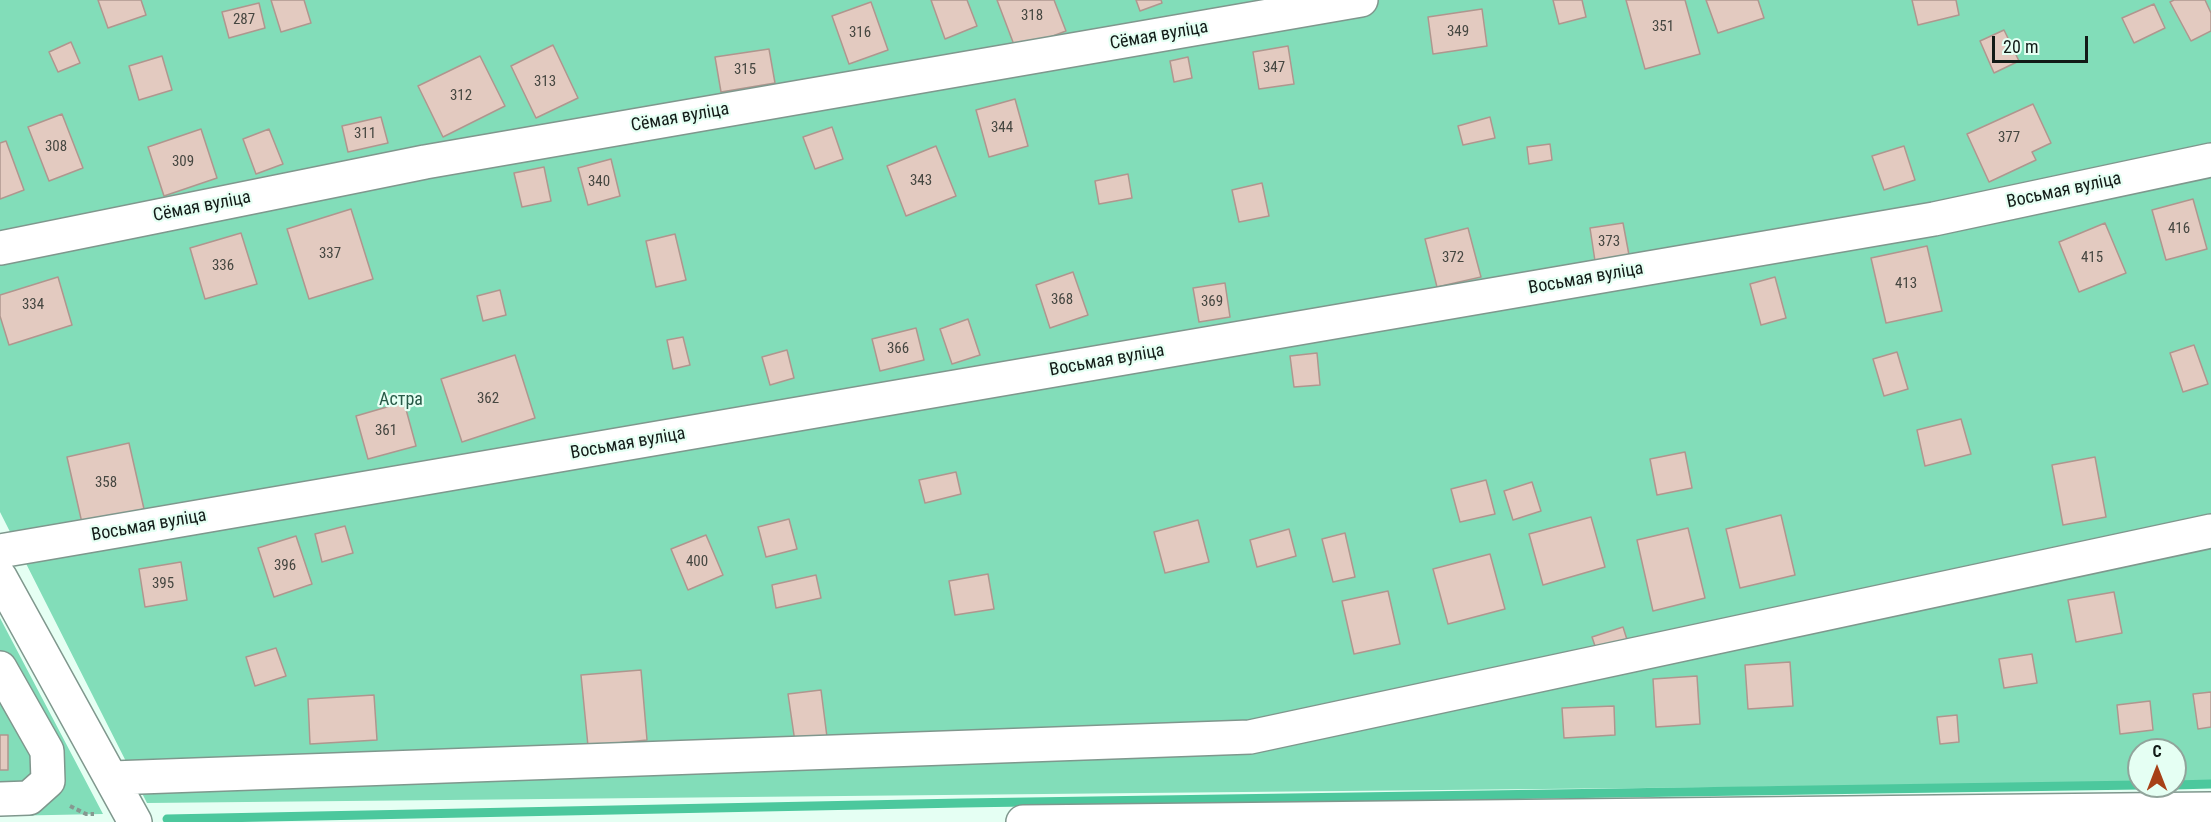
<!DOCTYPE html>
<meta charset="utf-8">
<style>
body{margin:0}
#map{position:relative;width:2211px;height:822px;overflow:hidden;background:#e5fff3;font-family:"Roboto Condensed",sans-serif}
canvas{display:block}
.north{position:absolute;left:2127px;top:738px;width:60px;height:60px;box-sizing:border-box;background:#e5fff3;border:2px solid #91a49b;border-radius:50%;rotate:0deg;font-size:16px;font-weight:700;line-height:24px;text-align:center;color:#121b17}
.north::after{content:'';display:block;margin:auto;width:21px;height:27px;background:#a74117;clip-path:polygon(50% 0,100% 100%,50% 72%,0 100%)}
.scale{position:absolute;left:1992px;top:36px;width:96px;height:27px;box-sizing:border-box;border:3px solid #121b17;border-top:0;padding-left:8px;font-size:18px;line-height:21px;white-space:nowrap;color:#121b17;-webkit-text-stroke:4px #e5fff3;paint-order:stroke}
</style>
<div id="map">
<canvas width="2211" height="822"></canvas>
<div class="north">С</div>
<div class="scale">20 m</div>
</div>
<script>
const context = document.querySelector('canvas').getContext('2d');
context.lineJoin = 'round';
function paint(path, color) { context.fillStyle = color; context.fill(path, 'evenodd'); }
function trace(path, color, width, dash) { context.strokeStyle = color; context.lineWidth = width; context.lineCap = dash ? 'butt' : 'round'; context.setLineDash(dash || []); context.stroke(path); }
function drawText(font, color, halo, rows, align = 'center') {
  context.font = font + ' "Roboto Condensed",sans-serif'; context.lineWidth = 4.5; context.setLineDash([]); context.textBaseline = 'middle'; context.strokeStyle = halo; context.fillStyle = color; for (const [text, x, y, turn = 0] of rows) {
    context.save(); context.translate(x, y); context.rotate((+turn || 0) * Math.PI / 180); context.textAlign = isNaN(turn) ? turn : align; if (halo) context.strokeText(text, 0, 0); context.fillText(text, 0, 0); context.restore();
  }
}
paint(new Path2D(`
 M0,0H2211V782H2175V750H2139V783L147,803L0,512Z
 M0,618L103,814L0,816Z`), '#82ddb9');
trace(new Path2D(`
 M2175,785L2211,784
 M167,819L962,803L2139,785`), '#4cc89d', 9);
const building = new Path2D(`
 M98,0H141L146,15L108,28Z
 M271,0H304L311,23L281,32Z
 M931,0H967L977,26L945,39Z
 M997,0H1054L1066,31L1016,50Z
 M1136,0H1161L1162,3L1140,11Z
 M1553,0H1582L1586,17L1559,24Z
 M1626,0H1685L1700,54L1645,69Z
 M1706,0H1758L1764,18L1718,33Z
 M1912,0H1956L1959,15L1918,25Z
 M2174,0H2205L2211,13V31L2191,41L2170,2Z
 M871,2L888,50L849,64L832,16Z
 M259,3L265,28L229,38L222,12Z
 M2154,4L2165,28L2134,43L2122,18Z
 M1482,9L1487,46L1433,54L1428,17Z
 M2004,30L2019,61L1994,73L1980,41Z
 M71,42L80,63L58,72L49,52Z
 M553,45L578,98L536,118L511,66Z
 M1288,46L1294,84L1259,89L1253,52Z
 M769,49L775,83L721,92L715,57Z
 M162,56L172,90L139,100L129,66Z
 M480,56L505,106L443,137L418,86Z
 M1188,57L1192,78L1174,82L1170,61Z
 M1015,99L1028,146L989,157L976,110Z
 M2033,104L2051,143L2032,152L2036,160L1989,182L1967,134Z
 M62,114L83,168L49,181L28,127Z
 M381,117L388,143L348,152L342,126Z
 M1490,117L1495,138L1463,145L1458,126Z
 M832,127L843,159L815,169L803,137Z
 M201,129L217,178L164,196L148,147Z
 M269,129L283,164L256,174L243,139Z
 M6,141L24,190L0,199V143Z
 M1550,144L1552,160L1529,164L1527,147Z
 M936,146L956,196L906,216L887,166Z
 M1904,146L1915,180L1884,190L1872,156Z
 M611,159L620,196L588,205L578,168Z
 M544,167L551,201L522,207L514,173Z
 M1128,174L1132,198L1099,204L1095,181Z
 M1262,183L1269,216L1239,222L1232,190Z
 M2193,199L2207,249L2166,260L2152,210Z
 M351,209L373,279L309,299L287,229Z
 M1623,223L1629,255L1595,261L1590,228Z
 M2105,223L2126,273L2079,292L2059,242Z
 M1468,228L1481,277L1437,287L1425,239Z
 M241,233L257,284L205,299L190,248Z
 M675,234L686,280L656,287L646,241Z
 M1927,246L1942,311L1886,323L1871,258Z
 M1073,272L1088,315L1050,328L1036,285Z
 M58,277L72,325L9,345L0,316V295Z
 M1775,277L1786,318L1761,325L1750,284Z
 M1225,283L1230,317L1199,322L1193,288Z
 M500,290L506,315L483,321L477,296Z
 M968,319L980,355L952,364L940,329Z
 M916,328L924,360L880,371L872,339Z
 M683,337L690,365L673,369L667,340Z
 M2194,345L2208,384L2183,392L2170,353Z
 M787,350L794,378L770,385L762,357Z
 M1897,352L1908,389L1884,396L1873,359Z
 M1317,353L1320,385L1294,387L1290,356Z
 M515,355L535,418L462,442L441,379Z
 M404,402L416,446L368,459L356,416Z
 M1961,419L1971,454L1925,466L1917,430Z
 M129,443L144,509L82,523L67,457Z
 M1685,452L1692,488L1657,495L1650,459Z
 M2095,457L2106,517L2063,525L2052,465Z
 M956,472L961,494L925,503L919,480Z
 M1486,480L1495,514L1460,522L1451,489Z
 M1532,482L1541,511L1513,520L1504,491Z
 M1781,515L1795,575L1740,588L1726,529Z
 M1591,517L1605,567L1543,585L1529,534Z
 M789,519L797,549L766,557L758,527Z
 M1198,520L1209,562L1165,573L1154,532Z
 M345,526L353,553L322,562L315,534Z
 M1688,528L1705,598L1653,611L1637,540Z
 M1289,529L1296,556L1257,567L1250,540Z
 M1345,533L1355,577L1333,582L1322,539Z
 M706,535L723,575L688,590L671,549Z
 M296,536L312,584L274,597L258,548Z
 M1490,554L1505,609L1448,624L1433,569Z
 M181,562L187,600L145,607L139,569Z
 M988,574L994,609L955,615L949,581Z
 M816,575L821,598L776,608L772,585Z
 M1388,591L1400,644L1354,654L1342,601Z
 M2114,592L2122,633L2076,642L2068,600Z
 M1623,627L1629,646L1598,655L1592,637Z
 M276,648L286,676L255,686L246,657Z
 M2032,654L2037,683L2004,688L1999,659Z
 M1790,662L1793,706L1748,709L1745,665Z
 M641,670L647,740L588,746L581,675Z
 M1697,676L1700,724L1656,727L1653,679Z
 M821,690L827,737L795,742L788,694Z
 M2211,692V727L2198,729L2193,694Z
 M374,695L377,740L310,744L308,699Z
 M2150,701L2153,730L2120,734L2117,705Z
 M1614,706L1615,735L1564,738L1562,708Z
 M1957,715L1959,742L1940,744L1937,717Z
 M0,735H8V770H0Z`);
paint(building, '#e3cac0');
trace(building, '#af968e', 1.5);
const minor = new Path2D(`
 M0,248L425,162L1361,0
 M0,551L1934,219L2211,160
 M0,577L135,822
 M0,668L47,751L48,781L29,798L0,799
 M112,778L1250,737L2211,531
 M1023,822L2211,809`);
trace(minor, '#7f978d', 36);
trace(new Path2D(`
 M70,806L86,814H94`), '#869890', 4, [4.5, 3]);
trace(minor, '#fff', 33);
drawText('15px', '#464741', null, [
 ["318",1032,16],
 ["287",244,20],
 ["351",1663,27],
 ["349",1458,32],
 ["316",860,33],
 ["347",1274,68],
 ["315",745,70],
 ["313",545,82],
 ["312",461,96],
 ["344",1002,128],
 ["311",365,134],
 ["377",2009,138],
 ["308",56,147],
 ["309",183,162],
 ["343",921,181],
 ["340",599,182],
 ["416",2179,229],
 ["373",1609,242],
 ["337",330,254],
 ["372",1453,258],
 ["415",2092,258],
 ["336",223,266],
 ["413",1906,284],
 ["368",1062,300],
 ["369",1212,302],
 ["334",33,305],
 ["366",898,349],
 ["362",488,399],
 ["361",386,431],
 ["358",106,483],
 ["400",697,562],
 ["396",285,566],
 ["395",163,584]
]);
drawText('18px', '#121b17', '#e5fff3', [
 ["Сёмая вуліца",1159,36,-10],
 ["Сёмая вуліца",680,118,-10],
 ["Восьмая вуліца",2064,191,-12],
 ["Сёмая вуліца",202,207,-11],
 ["Восьмая вуліца",1586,279,-10],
 ["Восьмая вуліца",1107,361,-10],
 ["Восьмая вуліца",628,444,-10],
 ["Восьмая вуліца",149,526,-10]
]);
drawText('18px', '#285a47', '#e5fff3', [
 ["Астра",401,400]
]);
</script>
